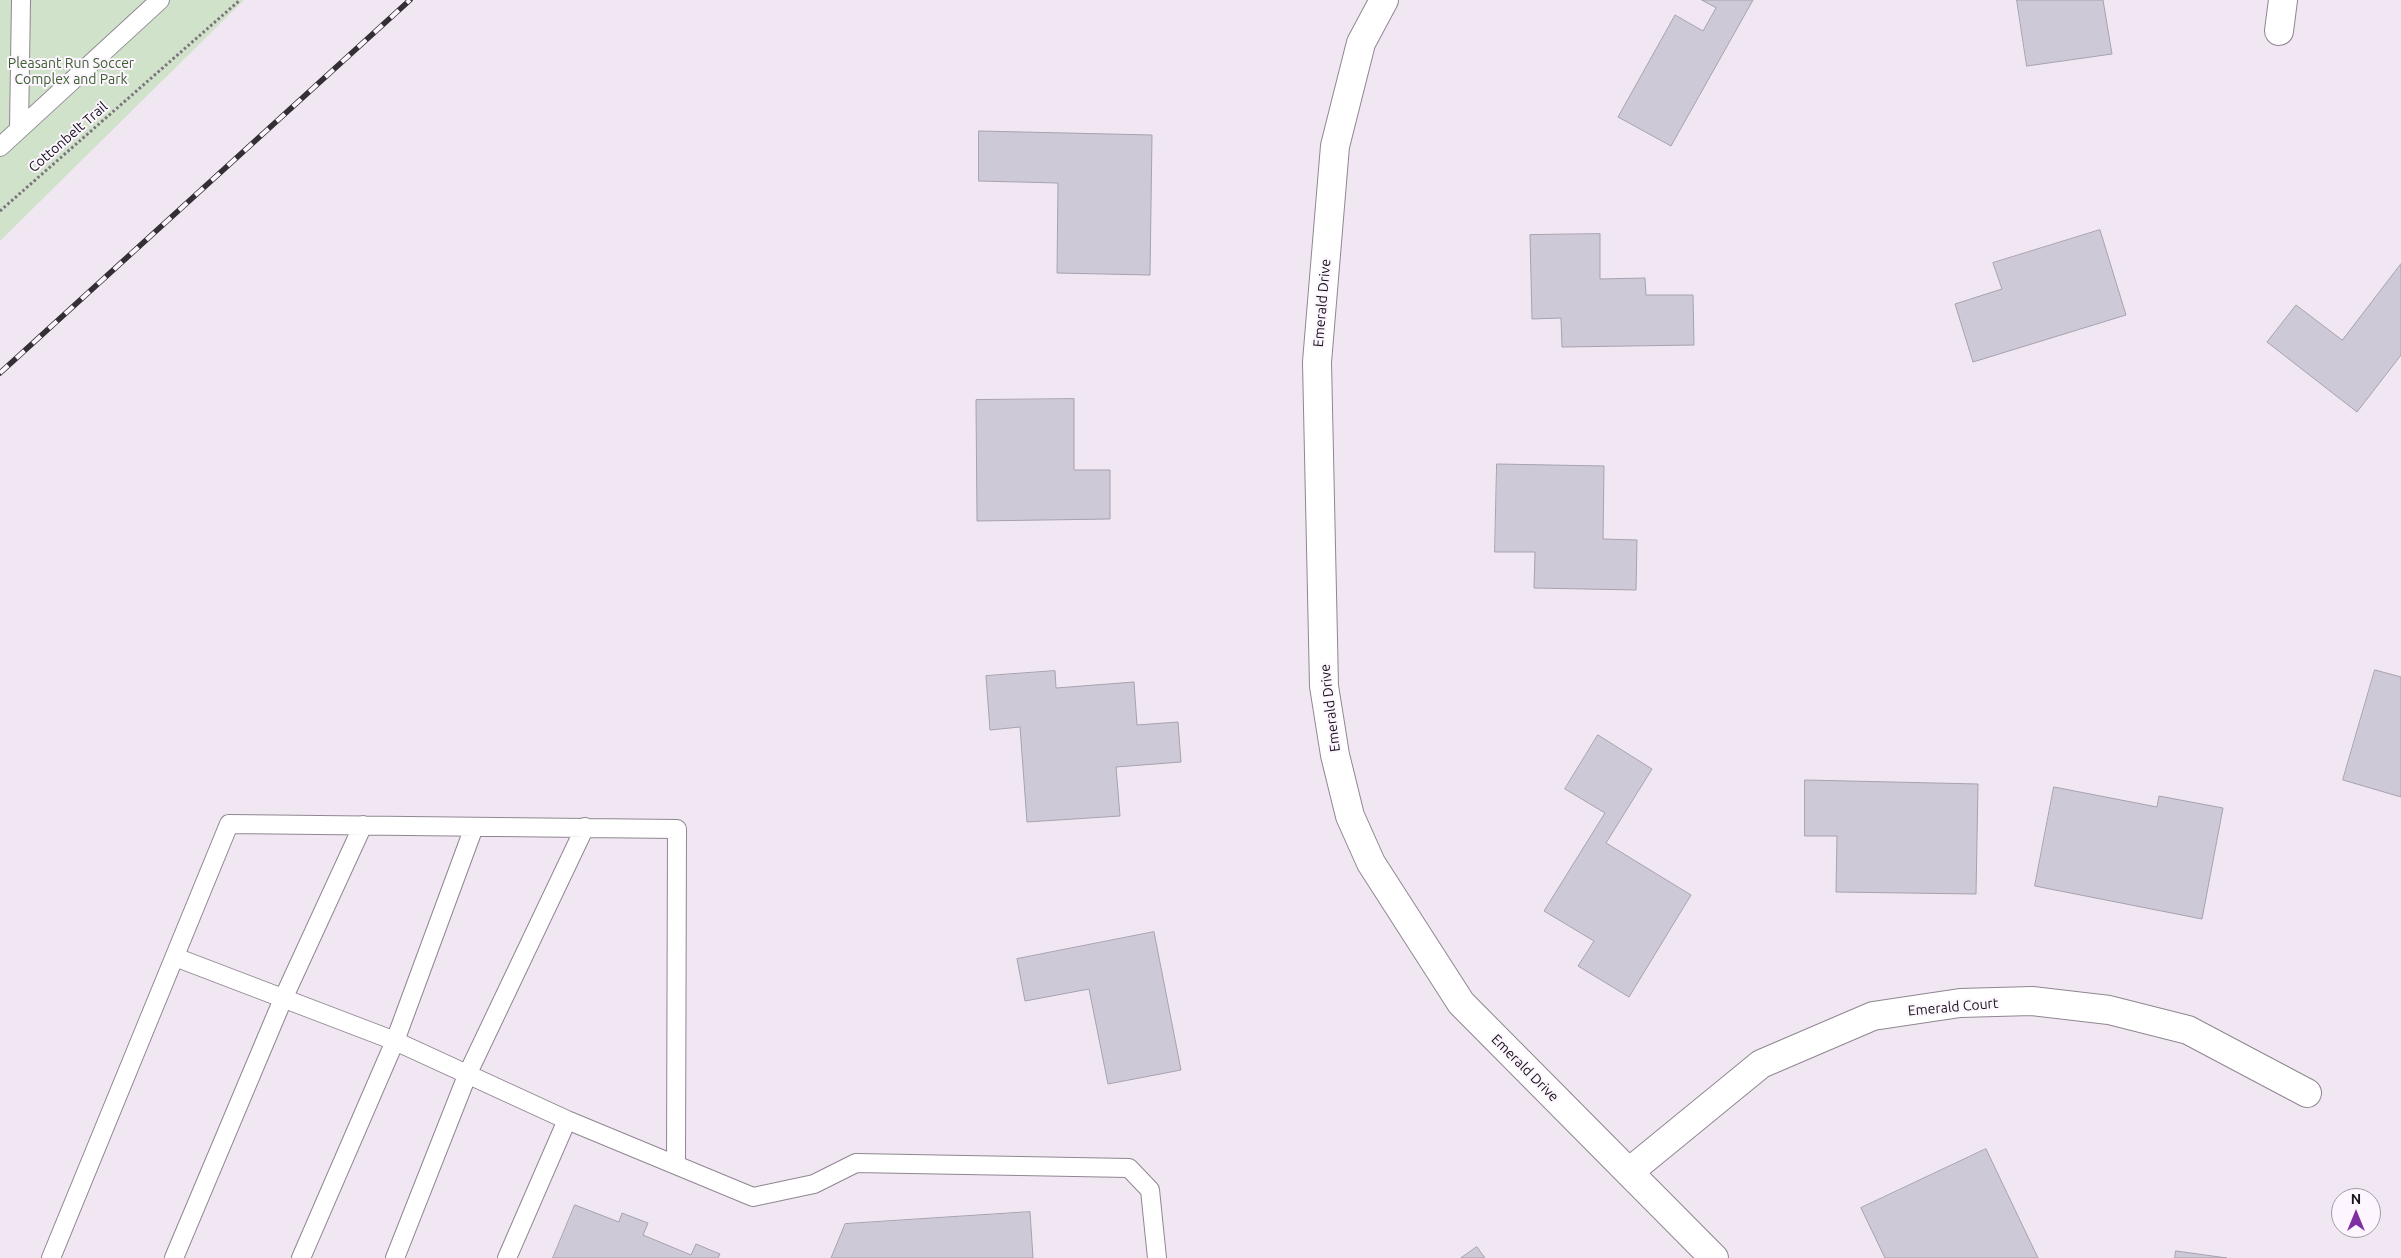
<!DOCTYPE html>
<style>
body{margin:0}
#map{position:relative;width:2401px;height:1258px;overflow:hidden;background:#f1e7f3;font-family:Ubuntu,sans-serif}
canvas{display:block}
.north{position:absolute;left:2331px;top:1188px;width:50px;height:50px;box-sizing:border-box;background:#fdf5ff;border:1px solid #a19ba3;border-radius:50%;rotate:0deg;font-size:14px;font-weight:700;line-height:20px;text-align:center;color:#171418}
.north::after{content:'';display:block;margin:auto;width:18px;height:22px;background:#7f2fa0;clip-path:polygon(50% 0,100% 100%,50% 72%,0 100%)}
</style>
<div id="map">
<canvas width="2401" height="1258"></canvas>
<div class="north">N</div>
</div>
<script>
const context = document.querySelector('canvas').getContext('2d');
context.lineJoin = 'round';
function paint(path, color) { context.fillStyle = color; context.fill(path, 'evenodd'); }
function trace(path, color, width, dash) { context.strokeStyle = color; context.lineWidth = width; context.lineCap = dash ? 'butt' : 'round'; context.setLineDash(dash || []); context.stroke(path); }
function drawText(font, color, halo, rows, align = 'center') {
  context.font = font + ' Ubuntu,sans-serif'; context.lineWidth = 4; context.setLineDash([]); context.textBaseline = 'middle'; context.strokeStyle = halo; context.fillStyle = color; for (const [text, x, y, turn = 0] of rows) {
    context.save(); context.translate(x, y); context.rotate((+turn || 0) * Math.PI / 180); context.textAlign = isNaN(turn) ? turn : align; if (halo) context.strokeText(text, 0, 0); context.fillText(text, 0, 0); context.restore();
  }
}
paint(new Path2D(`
 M0,0H244L0,241Z`), '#d1e2cb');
const building = new Path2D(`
 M1702,0H1753L1671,146L1618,117L1675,15L1703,31L1716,8Z
 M2017,0H2103L2112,54L2027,66Z
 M979,131L1152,135L1150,275L1057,273L1058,183L979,181Z
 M2100,230L2126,315L1973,362L1955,304L2002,289L1993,263Z
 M1600,234V279L1645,278L1646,295H1693L1694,345L1562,347L1561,318L1532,319L1530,235Z
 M2401,264V355L2357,412L2267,342L2296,305L2342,340Z
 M1074,399V470H1110V519L977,521L976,400Z
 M1497,464L1604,466L1603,539L1637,540L1636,590L1534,588L1535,552H1495Z
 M2375,670L2401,677V797L2343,780Z
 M1055,671L1056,688L1134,682L1137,725L1178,722L1181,762L1116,767L1120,816L1027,822L1020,727L990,730L986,676Z
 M1598,735L1652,769L1606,843L1691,895L1629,997L1578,966L1594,941L1544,911L1605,813L1565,789Z
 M1805,780L1978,784L1976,894L1836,892L1837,836H1805Z
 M2054,787L2157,807L2159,796L2223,808L2202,919L2035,886Z
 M1154,932L1181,1070L1108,1084L1089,989L1025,1001L1017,959Z
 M1986,1149L2038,1258H1885L1861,1208Z
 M575,1205L619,1222L622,1213L648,1223L643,1235L691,1255L696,1244L720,1254L718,1258H553Z
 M1030,1212L1033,1258H831L845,1224Z
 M1477,1247L1485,1258H1461Z
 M2176,1251L2227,1258H2175Z`);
paint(building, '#cec9d7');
trace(building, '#a6a1ae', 1);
const service = new Path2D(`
 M19,129L21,0
 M0,147L160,0
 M175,957L395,1041L567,1120
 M51,1258L229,824L677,829L676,1165
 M174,1258L283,999L363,825
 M301,1258L395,1041L474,827
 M395,1258L468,1073L585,827
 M507,1258L567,1120L753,1197L814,1184L856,1163L1129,1168L1150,1190L1157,1258`);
const minor = new Path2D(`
 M1384,0L1361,43L1335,146L1317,362L1324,686L1335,755L1350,816L1371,863L1461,1003L1714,1258
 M2279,31L2283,0
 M1629,1172L1761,1064L1873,1016L1960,1003L2032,1001L2109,1010L2188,1030L2307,1093`);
trace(service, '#8f8691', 20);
trace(minor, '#8f8691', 30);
trace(new Path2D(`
 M0,211L240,0`), '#7b747c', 3, [2.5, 2.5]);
trace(service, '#fff', 18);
trace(minor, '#fff', 28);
const rail = new Path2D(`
 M0,373L410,0`);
trace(rail, '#332f34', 5.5);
trace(rail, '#fdf5ff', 4, [11]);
drawText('14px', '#3c602e', '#fdf5ff', [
 ["Pleasant Run Soccer",71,63],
 ["Complex and Park",71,79]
]);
drawText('14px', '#171418', '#fdf5ff', [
 ["Cottonbelt Trail",68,137,-41],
 ["Emerald Drive",1322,303,-85],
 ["Emerald Drive",1330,708,-97],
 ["Emerald Court",1953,1007,-5],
 ["Emerald Drive",1525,1068,45]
]);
</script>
